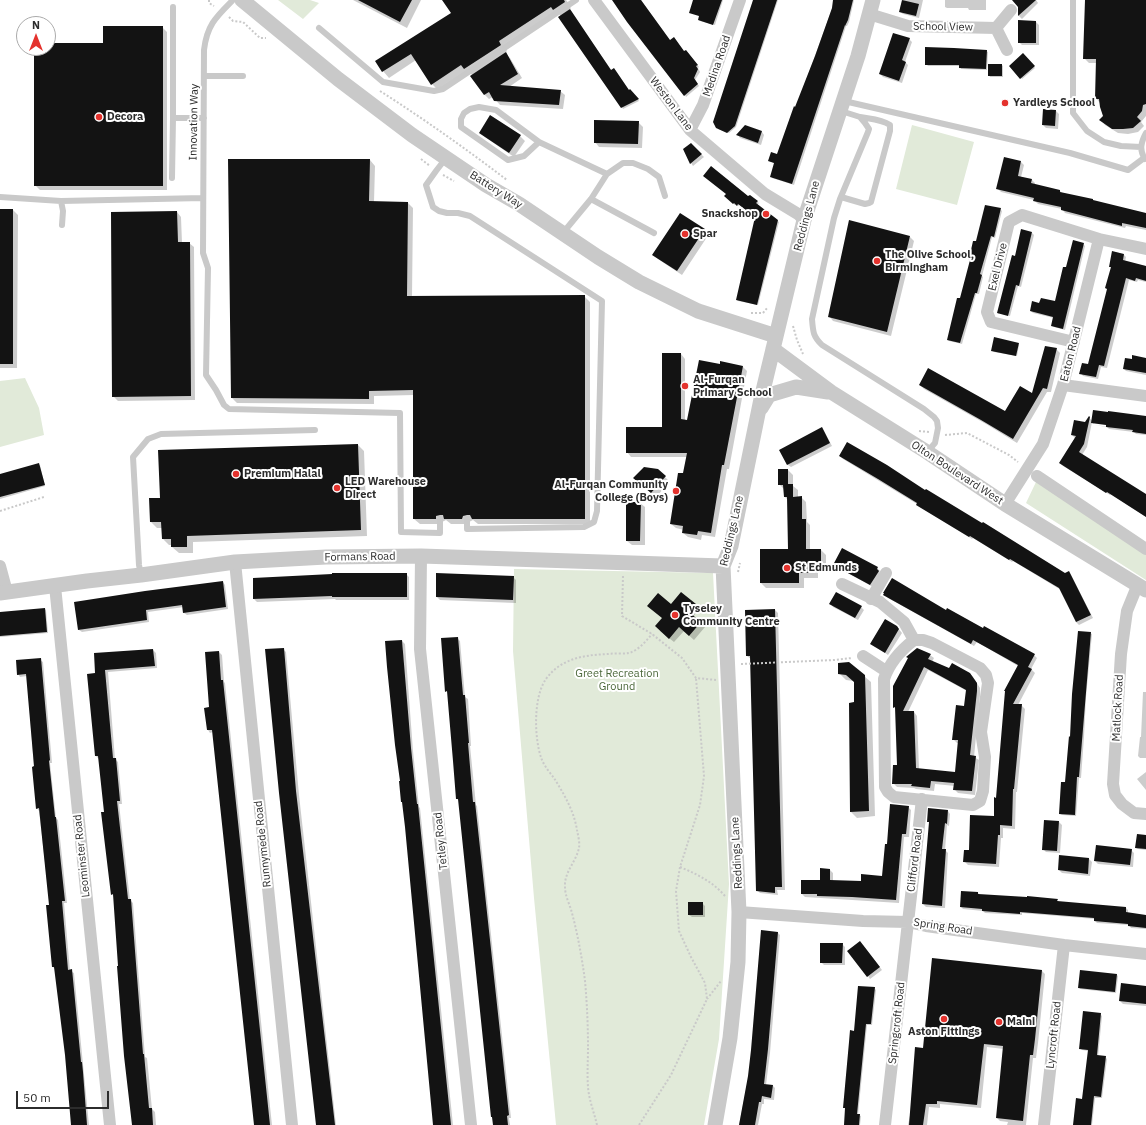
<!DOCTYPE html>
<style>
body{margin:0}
#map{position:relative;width:1146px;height:1125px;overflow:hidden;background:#fff;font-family:"IBM Plex Sans",sans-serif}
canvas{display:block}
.north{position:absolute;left:16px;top:16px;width:40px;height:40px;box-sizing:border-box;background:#fff;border:1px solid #ababab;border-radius:50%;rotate:0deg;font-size:11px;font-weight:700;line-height:16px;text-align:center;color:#2c2c2c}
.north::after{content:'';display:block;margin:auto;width:14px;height:18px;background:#e4322d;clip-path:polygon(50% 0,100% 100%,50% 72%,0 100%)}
.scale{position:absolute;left:16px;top:1091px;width:93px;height:18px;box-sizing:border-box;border:2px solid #2c2c2c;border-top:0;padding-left:5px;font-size:12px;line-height:14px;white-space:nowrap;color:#2c2c2c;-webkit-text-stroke:3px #fff;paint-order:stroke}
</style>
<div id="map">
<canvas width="1146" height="1125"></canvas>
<div class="north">N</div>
<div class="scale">50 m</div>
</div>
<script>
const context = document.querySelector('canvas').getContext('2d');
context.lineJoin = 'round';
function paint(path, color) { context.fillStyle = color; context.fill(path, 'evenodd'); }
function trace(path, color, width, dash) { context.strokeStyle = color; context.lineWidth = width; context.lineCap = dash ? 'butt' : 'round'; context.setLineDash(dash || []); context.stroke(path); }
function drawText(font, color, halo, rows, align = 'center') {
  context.font = font + ' "IBM Plex Sans",sans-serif'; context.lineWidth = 4; context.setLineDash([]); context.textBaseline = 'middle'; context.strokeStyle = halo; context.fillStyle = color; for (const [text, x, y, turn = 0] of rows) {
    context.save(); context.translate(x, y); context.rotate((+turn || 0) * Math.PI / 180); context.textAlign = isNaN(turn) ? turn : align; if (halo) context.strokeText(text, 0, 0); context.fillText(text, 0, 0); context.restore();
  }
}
paint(new Path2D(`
 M278,0H310L319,3L303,19Z
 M912,125L974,142L957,205L896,189Z
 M25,378L39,408L44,435L0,447V381Z
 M1036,482L1146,554V580L1026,503Z
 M514,569L713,573L729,884L719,1039L704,1125H556L534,898L513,651Z`), '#e1ead9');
paint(new Path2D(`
 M353,0H421L407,28Z
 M443,0H566L570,5L569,6L571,8L569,10L612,71L629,91L632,92L639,101L623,109L622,107L561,16L558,13L504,47L507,51L505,53L510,58L522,78L509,87L560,91L565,95L563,109L500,105L493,97L489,99L484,94L473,76L468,71L438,90L432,84L416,60L389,78L383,71L452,13Z
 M614,0H641L670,41L674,38L684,52L688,53L699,67L698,68L700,72L695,80L699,86L686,97L685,95Z
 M696,0H723L715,25L700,21L699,20L700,16L692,13Z
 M754,0H778L736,127L729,133L718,129Z
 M834,0H854L849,22L847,26H846L794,185L772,178L775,163L769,161L777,155L796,108L832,9Z
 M903,0H923L919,18L903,14L900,12Z
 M945,0H986V10H969L968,8H947L945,7Z
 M1013,0H1036L1038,3L1022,19L1019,16V7Z
 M1086,0H1146V116L1141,122L1144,126L1138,132L1128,134L1118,133L1105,125L1101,120L1104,116L1100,103L1096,98V63H1089L1084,58Z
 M1036,22L1039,25V45H1022L1019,42Z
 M162,27L167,32V190H40L35,185V48H48V44H104Z
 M909,39L912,42L905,62L908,65L902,83L883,77L880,74Z
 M986,51L988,52L987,70L961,69L960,66H928L926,64Z
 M1023,55L1035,68L1022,79L1010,66Z
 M1002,65L1003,66V77H990L989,75Z
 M1056,111L1059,114L1058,129L1046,128L1043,125Z
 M638,122L643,127L642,148L599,147L595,142Z
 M745,126L762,132L764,135L761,145L740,138L738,135Z
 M480,133L520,136L525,141L514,157L485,137Z
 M691,144L704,157L693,166L691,163Z
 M370,160L375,166L374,202L408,203L413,208L412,297L584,296L590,302V524H478L473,520L469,522L468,524H451L446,520L442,522L441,524H420L414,519V395L374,396V404L237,403L232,398Z
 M1021,162L1024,165L1021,177L1032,180L1035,183V185L1060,191L1062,193L1146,214V230L1126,226L1125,228L1065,213L1062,209L1038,204L1034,200L1001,192L997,188Z
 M725,196L749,198L750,196L759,203L757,205L779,222L758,305L738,301L737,300L756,217L740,204L738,206L735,204V205Z
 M1000,209L1002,211L995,238L992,237L982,276L983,277L979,294H976L962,344L949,341L948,340L977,243Z
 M0,210H13L18,215L17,368H0Z
 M177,212L181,217L182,243H189L194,247L195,400L118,401L113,396Z
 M704,230L709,234L682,275L658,259L653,255Z
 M1032,233L1034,235L1021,287L1018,286L1010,316L999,313V314L998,313L1016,257Z
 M910,237L914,241L891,336L833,321L829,316Z
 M1083,244L1085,246L1065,330L1054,327L1052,325L1054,318L1033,313L1031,311L1040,305L1056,302L1067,269Z
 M1113,253L1124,255L1126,257L1125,262L1146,266V282L1138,280L1137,282L1129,280L1107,368L1101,367L1098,379L1083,376L1081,373L1089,365L1108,289L1112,268L1110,267Z
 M1018,344L1019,345L1017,356L994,352L992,350Z
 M1056,349L1060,353L1051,392H1047L1017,443L986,424L924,389L920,385L1006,413L1033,395Z
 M681,354L685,359V420L688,421L720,365L743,367L747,371L729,469H727L715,537L702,535L701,540L688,537L683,533L684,530L676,528L671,524L684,475L687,457H631L627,452L663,428Z
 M1146,359V375L1126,371L1124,369L1133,360Z
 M1146,417V435L1136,434L1134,432L1109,429L1107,427L1094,425L1111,427V425L1094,422V424L1092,422L1087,447L1082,455L1146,495V517L1111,494L1110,495L1063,466L1060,463L1075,438L1072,435L1086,424L1089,418L1093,421Z
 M822,428L824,431L832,446L791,467L788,465L780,450Z
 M358,445L364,451L367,536L193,542V553H179L172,547V545H169L163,539V528H157L151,522L161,499Z
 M840,456L925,491L1065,574L1069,572L1071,575L1093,618L1079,625L1076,622L1061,590L1013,561L1012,562L973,538L972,539L920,507L917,504L843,459Z
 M40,465L45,486L0,499V475Z
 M658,470L670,482L656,497L639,482Z
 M788,470L793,475V486L798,490V497H801L806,502L807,522L810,525V550H821L826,555V567H818V578H804V588H766L761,583L789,550L788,500L784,496V489L779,484Z
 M640,503L645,507V545H632L627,541Z
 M834,565L877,568L880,571L879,572L881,574L873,587L837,567Z
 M406,574L409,577V600H336L335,599L257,602L254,599Z
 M437,574L513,577L516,580V603L440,600L437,597Z
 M223,582L225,585L228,609L187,615L184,613V607L148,612L149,622L82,632L79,630Z
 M885,594L947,611L1034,655L1037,658L1031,669L1035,673L1018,705H1021L1025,709L1017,792H1016L1015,829L1003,828V838H1001L999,867L968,865L964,861L970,851L994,817L1018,666L977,642L974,646L888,598Z
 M831,604L861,607L864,610L858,620L833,607Z
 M695,605L699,609L693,617L705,627L694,640L684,631L674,642L660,631L663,618L671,606Z
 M45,609L46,610L48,633L0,637V613Z
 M775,610L778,613L785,890H777L778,895L760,893L757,890L751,659L747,656Z
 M897,627L902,633L888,655L871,643Z
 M1090,633L1092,634L1086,697L1084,737L1081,778H1079L1076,816L1062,815L1060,814L1066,783L1071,738Z
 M457,638L460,641L465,697L468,699L471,746H470L476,805L477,806L511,1118H509L510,1125H494L493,1118L492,1117L459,800L457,799L448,692L446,691Z
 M402,641L405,644L413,751L419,807L420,808L453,1125H434Z
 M283,649L286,652L299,795L336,1125H318Z
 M153,650L156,653L157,668L108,672L115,759L118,762L122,804H119L130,900L133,903L145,1057L147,1058L152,1109L155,1112L156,1125H133L114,897L112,894L105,813L99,759L96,756V674L95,654Z
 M219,652L222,655L224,682L225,683L272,1125H255L213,732L210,733L208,730L210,708L207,653Z
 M930,655L934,658L932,662L950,670L969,673L973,677L980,688V695L974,757L979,760L975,795L958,793L954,789L955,786L935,784L934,791L916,789L914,788L897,787L893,783L898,766L897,709L894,707ZM928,670L967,691L965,707L953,739L957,743H959L956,773L919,769L917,716L914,712H908Z
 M40,660L43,662L52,763H50L56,818L58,820L67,903H64L70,971L74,973L89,1125H72L66,1055L55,969L53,967L50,906L39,811L37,808L27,676L20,677L18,674Z
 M839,673L864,676L871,682L875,816L857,818L851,812L855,682L853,681L846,680Z
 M1143,692H1146V758H1140L1138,756L1140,737H1141Z
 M1146,772V790L1137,779Z
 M908,807L911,810L909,837H904L899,903L805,897L802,894L821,881L830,870L833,873V881L862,882L883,877Z
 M948,811L950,814L949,826L947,825L945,850L948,853L945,908L926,907L923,904Z
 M1059,822L1062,825L1060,853L1046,852L1043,849Z
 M1146,836V850L1138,849L1136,848Z
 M1131,850L1134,853L1133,867L1098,864L1095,861Z
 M1060,856L1089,859L1092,862L1090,876L1062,873L1059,870Z
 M962,892L978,893L980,895L1057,900L1059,902L1126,908L1128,910V914L1146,916V929L1131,928L1129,925L1097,923L1095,921V919L1022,913V915L985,913L983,911L963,909L961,907Z
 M702,903L705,906V917H692L689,915Z
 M777,932L780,935L770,1053L766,1085L773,1086L775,1088L774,1100L764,1099V1104H762L758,1125H739Z
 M842,944L845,947V965H824L821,962Z
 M863,945L882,970L870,979L868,976Z
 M1042,971L1045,974L1038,1043L1036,1058H1033L1026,1125H1007L1008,1122L1000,1121L997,1118L1004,1049L987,1047L981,1108L940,1104V1108L929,1107L927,1125H908L924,1049Z
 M1117,975L1118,976L1116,993L1080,989L1079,987Z
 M1146,987V1006L1123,1004L1120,1001Z
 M874,988L876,990L872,1025H867L858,1115L861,1116L860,1125H845L846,1109L844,1107L855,1032Z
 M1100,1014L1102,1016L1098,1057H1105L1107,1059L1102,1098H1095L1092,1125H1074L1083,1100L1089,1051L1082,1050L1081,1049Z`), '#0003');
paint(new Path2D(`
 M358,0H412L400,22Z
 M442,0H564L565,2L553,10L551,7L499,41L501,45L464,69L461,65L431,85L411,54L382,72L375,61L451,13Z
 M612,0H641L670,40L674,37L684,51L686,50L698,65L696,66L698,69L694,78L698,84L684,96L627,22Z
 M693,0H722L713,25L698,20L699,16L689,13Z
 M753,0H777L735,126L727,133L716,128L713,122Z
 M833,0H853L848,20L845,26V25L792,184L770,177L774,163L768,161L771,152L777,154L794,106L795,107L815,56L832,8Z
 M902,0L919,4L916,16L899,12Z
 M1012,0H1036L1018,16V7Z
 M1085,0H1146V104L1143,105L1142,111L1137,117L1141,121L1133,128L1123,129H1112L1099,120L1103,116L1100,107L1099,99H1095L1096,59H1083Z
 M570,9L611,70L614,68L629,90L630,89L639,99L621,108L558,17Z
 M1018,20L1036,21V43H1018Z
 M103,26H163V186H34V48H48V43H103Z
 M893,33L910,38L902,60L906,62L899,81L879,74Z
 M925,47L954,48L987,50L986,69L959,68V65H925Z
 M506,52L518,74L500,85L561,90L559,105L494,101L489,92L484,95L470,76Z
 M1023,53L1035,66L1020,79L1009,66Z
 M988,64H1002V76H988Z
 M1043,109L1056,110L1055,126L1042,125Z
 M490,115L521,135L509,153L479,133Z
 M594,120L639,121L638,144L594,143Z
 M745,125L762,131L758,143L736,135Z
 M691,143L702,154L690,164L683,149Z
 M1004,157L1021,161L1018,176L1032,179L1031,183L1060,190V192L1093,199V200L1146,213V228L1122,223V226L1061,210V207L1033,201L1034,198L996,189Z
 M228,159H370L369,201L408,202L407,296L585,295V519H472L470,515H467L463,516L462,519H444L443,515H440L436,516V519H413V390L369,391V399L231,398Z
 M711,166L748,196L750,195L758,201L756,203L778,220L757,305L736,300L755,217L738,204L737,206L734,203L733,204L724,196L726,194L703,176Z
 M985,205L1001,208L994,237L991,236L980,274L982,275L977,293H975L960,343L947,340L957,298H960L970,260L968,259L971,250L973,241H976Z
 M0,209H13V364H0Z
 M177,211L178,242H190L191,396L112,397L111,212Z
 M680,213L705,229L677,271L652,255Z
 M849,220L910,236L887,332L828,317Z
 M1021,229L1032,232L1019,286L1016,285L1008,316L997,313L1012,255L1015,256Z
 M1073,240L1084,243L1063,329L1051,326L1053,317L1030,311L1032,301L1039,303L1041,298L1055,301L1063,267H1066Z
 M1112,251L1124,254L1123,260L1146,266V281L1136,278L1135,281L1126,278L1104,366L1099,365L1096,377L1079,374L1082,363L1088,364L1107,289L1105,288L1111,267H1109Z
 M994,337L1019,343L1016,356L991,351Z
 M1045,346L1057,348L1047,389L1043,388L1013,439L981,420L919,385L928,368L1005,411L1020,386L1032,393Z
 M662,353H681V419L687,420L699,360L720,364V361L743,366L724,465H722L711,533L698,531L697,535L682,533L683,526L670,524L678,473H683L687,453H626V427H662Z
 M1132,355L1146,358V373L1123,369L1125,358L1132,359Z
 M1093,410L1108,412V411L1146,416V434L1132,432L1133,430L1106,427V425L1091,423Z
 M1089,416L1090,417L1084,444L1079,452L1146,494V517L1107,492L1106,493L1059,463L1076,436L1071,435L1074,420L1085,422Z
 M822,427L830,443L787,465L779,450Z
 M847,442L887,465L925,490L926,489L982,523L983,522L1065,573L1069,571L1091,615L1076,622L1059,588L1010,559L1009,560L970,536L969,537L916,505L917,503L878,479L839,456Z
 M358,444L361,530L187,536V547H171V539H162L161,522H150L149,498H160L158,450Z
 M39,463L45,485L0,497V474Z
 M644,467L658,469L666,476L651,493L633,478Z
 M778,469H788V484H793V497L802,496V519H806V549H821V562H814V573H799V583H760V549H788L787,497H784L783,485H778Z
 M626,502H641L640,541H626Z
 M842,548L878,567L877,569L879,571L870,585L833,565Z
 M332,573H407V597H332V596L253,599V578L332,574Z
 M436,573L514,576L513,600L436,597Z
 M892,578L946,610L947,608L983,628L984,626L1035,654L1028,667L1032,669L1013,704H1022L1014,789H1013L1012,826L1000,825V835H998L996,864L963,862L964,850H969L970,815L994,816V797L996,798L1005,691H1004L1018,665L973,640L971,644L883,595L884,593H883Z
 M223,581L226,607L183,613L182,605L146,610L147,620L78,630L74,602L145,591Z
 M681,592L696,604L689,612L701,622L689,636L679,627L669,639L655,626L662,618L647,606L658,593L671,604Z
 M836,592L862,606L855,618L829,604Z
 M45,608L47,632L0,636V612Z
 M775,609L782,887H775V893L756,891L750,656H746L745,610Z
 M885,619L897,626L899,629L885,653L870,644Z
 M1078,631L1091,632L1079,777H1077L1075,815L1059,814L1061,782H1065L1069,736L1070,737L1072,694Z
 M458,637L463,695H465L469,743H468L473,802H475L509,1115L507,1116L508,1125H493L492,1117H491L458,799H456L453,761L447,691L445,692L441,638Z
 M402,640L411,748L417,804H418L451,1125H433L405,827L402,802H401L399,781H400L395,745L387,667L385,641Z
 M284,648L296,791L335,1125H316L279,793L265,649Z
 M917,648L931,654L928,659L949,668L952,663L970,673L977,683V691L970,755L976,756L972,791L953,790L954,783L931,781L930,788L911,786L912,784H892L893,765H897L895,707L893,708V686L908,658L906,657ZM924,667L966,690L964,706L956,705L952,740H958L955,772L916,768L914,711H903Z
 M153,649L155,666L105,670L113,758H116L120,801H117L128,899H131L143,1054H144L149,1108H152L153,1125H132L124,1056L117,966H118L113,894L111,895L101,812H104L98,756H95L87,674L95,673L94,653Z
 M219,651L221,680H223L270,1125H254L212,730H207L204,708L209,707L205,652Z
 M41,658L50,760L49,761L55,817H56L65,901H62L68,970L72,969L81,1062H82L83,1072L87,1125H71L65,1055L54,967H52L46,905H49L39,808L36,809L32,767L34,766L26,674L17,675L16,660Z
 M849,662L865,675L869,811L850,812L849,703L854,702V682L846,675L838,674V663Z
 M890,804L909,806L906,834H902L896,900L852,897L817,896V894H801V880H820V868L830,869V880L861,881V874L882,876L885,844H887Z
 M928,808L948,810L947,824L945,823L942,849H946L942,906L922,904L929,822H927Z
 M1044,820L1059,821L1057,851L1042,850Z
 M1137,834L1146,835V849L1135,848Z
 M1096,845L1132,849L1130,865L1094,861Z
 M1059,855L1089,858L1088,874L1058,870Z
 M961,891L978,892V894L1027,897V896L1058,899L1057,901L1126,907V912L1146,915V928L1128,926V924L1094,921V918L1020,912V914L982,911V909L960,907Z
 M688,902H703V915H688Z
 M761,930L778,932L768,1049L764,1084L773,1085L771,1098L762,1096L761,1102H759L755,1125H739L748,1076L751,1050Z
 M860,941L880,967L867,977L847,951Z
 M820,943H843L842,963H820Z
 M932,958L1042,970L1035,1039L1033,1055H1030L1023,1121L996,1118L1003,1046L984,1044L977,1105L937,1101V1104H926L923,1125H909L915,1047L923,1048Z
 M1080,970L1117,974L1115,992L1078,988Z
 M1121,983L1146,986V1004L1119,1001Z
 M858,986L875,987L871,1024H866L857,1114H860L859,1125H844L845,1108H843L849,1042L850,1030L854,1031Z
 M1083,1011L1101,1013L1097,1055L1106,1056L1101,1097L1094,1096L1091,1125H1073L1076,1098L1082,1099L1088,1050L1079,1049Z`), '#131313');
trace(new Path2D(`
 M209,0V3L214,6
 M229,17L233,21L243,22L260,38H266
 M380,91C424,119 466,149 507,180
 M421,159L430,166
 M443,175L454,181
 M751,313H763L768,307
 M793,326L797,340L803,354
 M919,431L929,432
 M945,435L967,433L1009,455L1018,462
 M0,511L44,497
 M738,572L740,563
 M623,576L622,616L652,634L682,658L696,678L716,680
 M741,664L834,660L852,658
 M680,867C697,874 713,882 725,896
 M707,999L721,981
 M597,1125C594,1112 589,1100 588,1087C587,1074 588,1061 588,1048C588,1026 587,1003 585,981C582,958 578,936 572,913C570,905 565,896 565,887C564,872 576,862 579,848C580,843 578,835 577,830C574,811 564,794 554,778C550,773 545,767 542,760C534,740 533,697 546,679C561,658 585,655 608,654C615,653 623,654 629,653C639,650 646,641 652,634
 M639,1125L671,1075L707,999L705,983L691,957L679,931L676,891L680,867L700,805L704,776L696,678`), '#c9c9c9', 2, [2, 2]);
trace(new Path2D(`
 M233,0C216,17 207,25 204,50L203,253L208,268L206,375L216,390L224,405L229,409L400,413L401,532L440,533V519
 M1073,0V113L1087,131L1104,142L1121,146L1141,147
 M173,7V118H204
 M319,28L383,82L434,91L443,89L576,0
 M204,76H243
 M844,101L1070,153L1128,170L1144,158
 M841,111L860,117
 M539,142L524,156L508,160L461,127V119L464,113L470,109L479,107L496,110L539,142L607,174
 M446,158L436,171L426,185L433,207L439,211L447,213H458L470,216L602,301L597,511L594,522L584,527L467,529V519
 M1145,159C1139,150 1141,142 1146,133
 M172,178L173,118
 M0,197L61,201
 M841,197L865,204L869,203L871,202L890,131V125C881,119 870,119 860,117L865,123L869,129L868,132L840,199L834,218L812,319C813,332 813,336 822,345L924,409L934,417L937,421L938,428L935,443L927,452
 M591,199L654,233
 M62,225L63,211L61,201L203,198
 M562,234L591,199L607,174L623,163H633L648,169L659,177L665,196
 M141,575L139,565L133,457L148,439L161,434L315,430`), '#c9c9c9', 6);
trace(new Path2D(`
 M594,0L690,130L765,194L798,214L804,220
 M869,14L908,26L996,28L1011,10
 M996,28L1007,50
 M690,130L703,105L740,0
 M1074,342L991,322L987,312L1009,222L1022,215L1099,239
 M1063,385L1146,396
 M1037,476L1146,549
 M1005,504L1043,444L1063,385L1099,239L1146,249
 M421,556L420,649L471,1125
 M235,562L292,1125
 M0,566L7,592
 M842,584L880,602L904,622L914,640
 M1138,584L1127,611L1121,654L1113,784L1115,795L1122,804L1134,813L1146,814
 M55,586L110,1125
 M871,599L886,573
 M914,640H923L932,643L957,656L980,668L986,675L988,683L981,732L985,757L983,791L980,801L973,805L894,797L888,792L885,787L884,679C889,664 901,650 914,640Z
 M863,656L886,671
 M739,912L863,921L908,922L926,926L1064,945L1146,954
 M885,1125L922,799
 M1044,1125L1064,945`), '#c9c9c9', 12);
trace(new Path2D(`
 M242,0L338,79L412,135L446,158L486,185L519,204L598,257L639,282L698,311L776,336
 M773,349L831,392L927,452L1005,504L1146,590
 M761,408L769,395L796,387L828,392
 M0,593L87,581L141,575L235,562L326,557L421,556L723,566
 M715,1125L730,1038L738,962L739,912L723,566L731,546L761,399L804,220L858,56L873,0`), '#c9c9c9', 15);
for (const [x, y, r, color] of [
 [1005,103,4,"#e4322d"],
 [99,117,4,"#e4322d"],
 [766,214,4,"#e4322d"],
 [685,234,4,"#e4322d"],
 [877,261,4,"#e4322d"],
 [685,386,4,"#e4322d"],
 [236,474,4,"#e4322d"],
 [337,488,4,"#e4322d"],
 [676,491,4,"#e4322d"],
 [787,568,4,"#e4322d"],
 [675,615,4,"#e4322d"],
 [944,1019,4,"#e4322d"],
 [999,1022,4,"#e4322d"]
]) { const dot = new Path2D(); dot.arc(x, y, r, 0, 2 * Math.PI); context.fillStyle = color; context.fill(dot); trace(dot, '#fff', 1.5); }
drawText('11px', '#2c2c2c', '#fff', [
 ["School View",943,27,1],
 ["Medina Road",717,66,-71],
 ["Weston Lane",671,104,53],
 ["Innovation Way",194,122,-89],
 ["Battery Way",496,190,32],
 ["Reddings Lane",807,216,-75],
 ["Exel Drive",998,267,-76],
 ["Eaton Road",1071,354,-76],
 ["Olton Boulevard West",957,473,33],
 ["Reddings Lane",732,531,-77],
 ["Formans Road",360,557,-1],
 ["Matlock Road",1118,708,-87],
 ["Tetley Road",441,841,-96],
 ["Runnymede Road",263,844,-96],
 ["Reddings Lane",737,853,-93],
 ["Leominster Road",82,856,-96],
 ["Clifford Road",915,860,-83],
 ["Spring Road",943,927,9],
 ["Springcroft Road",897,1023,-84],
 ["Lyncroft Road",1054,1035,-84]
]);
drawText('bold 11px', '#2c2c2c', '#fff', [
 ["Yardleys School",1013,103],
 ["Decora",107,117],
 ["Snackshop",758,214,"right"],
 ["Spar",693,234],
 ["The Olive School,",885,255],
 ["Birmingham",885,268],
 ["Al-Furqan",693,380],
 ["Primary School",693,393],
 ["Premium Halal",244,474],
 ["LED Warehouse",345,482],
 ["Direct",345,495],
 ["Al-Furqan Community",668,485,"right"],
 ["College (Boys)",668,498,"right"],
 ["St Edmunds",795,568],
 ["Tyseley",683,609],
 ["Community Centre",683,622],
 ["Maini",1007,1022],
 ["Aston Fittings",944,1032,"center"]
], 'left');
drawText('11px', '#4b673a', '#fff', [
 ["Greet Recreation",617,674],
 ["Ground",617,687]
]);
</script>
